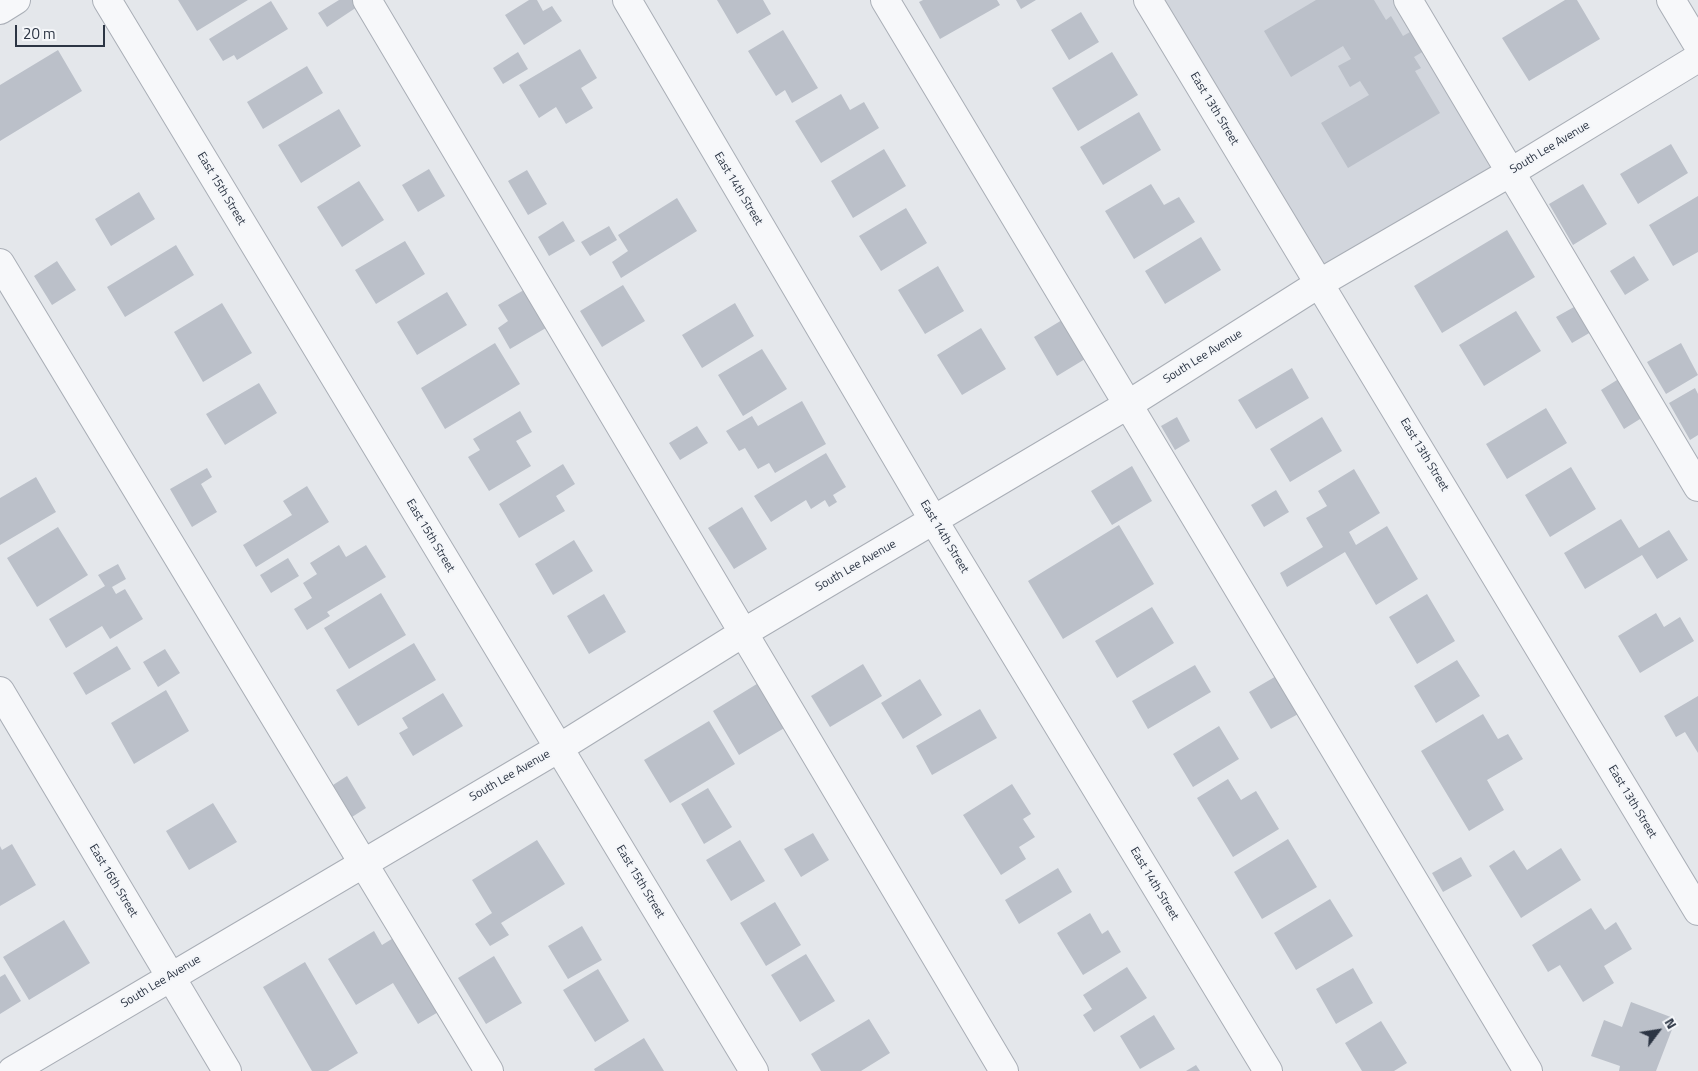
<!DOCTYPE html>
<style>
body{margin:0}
#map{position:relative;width:1698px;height:1071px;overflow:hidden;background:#e4e7eb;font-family:"Titillium Web",sans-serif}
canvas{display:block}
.north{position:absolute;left:1633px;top:1006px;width:50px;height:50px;-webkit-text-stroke:4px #f4f6f9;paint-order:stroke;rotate:59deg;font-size:14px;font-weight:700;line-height:20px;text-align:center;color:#2c3544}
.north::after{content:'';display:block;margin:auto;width:18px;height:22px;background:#2c3544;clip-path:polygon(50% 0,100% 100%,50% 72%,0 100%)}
.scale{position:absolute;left:15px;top:25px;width:90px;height:22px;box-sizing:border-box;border:2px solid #2c3544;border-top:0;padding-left:6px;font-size:15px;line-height:18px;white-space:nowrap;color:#2c3544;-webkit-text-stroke:4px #f4f6f9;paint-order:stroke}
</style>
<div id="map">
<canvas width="1698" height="1071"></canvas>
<div class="north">N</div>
<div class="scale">20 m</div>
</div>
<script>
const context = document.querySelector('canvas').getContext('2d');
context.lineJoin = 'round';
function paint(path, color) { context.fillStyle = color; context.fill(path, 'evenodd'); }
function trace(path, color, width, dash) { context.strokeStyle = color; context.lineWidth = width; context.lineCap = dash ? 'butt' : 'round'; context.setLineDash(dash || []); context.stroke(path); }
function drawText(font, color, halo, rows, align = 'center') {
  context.font = font + ' "Titillium Web",sans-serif'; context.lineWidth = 4; context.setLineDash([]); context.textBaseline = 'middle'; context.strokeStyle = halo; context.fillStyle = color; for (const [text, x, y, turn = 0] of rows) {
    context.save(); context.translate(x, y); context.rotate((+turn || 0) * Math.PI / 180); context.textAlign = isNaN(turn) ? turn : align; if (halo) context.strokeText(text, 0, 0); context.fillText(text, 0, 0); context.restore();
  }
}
paint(new Path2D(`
 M1149,0H1408L1511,172L1320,283Z`), '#d2d6dd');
paint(new Path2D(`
 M178,0H248L197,31Z
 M339,0H353L357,7L327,27L318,13Z
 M529,0H537L543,11L552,6L562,21L524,45L505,15Z
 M717,0H763L771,14L737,34Z
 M923,0H997L1000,5L940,39L919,2Z
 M1016,0H1036L1021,9Z
 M1316,0H1374L1386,20L1391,16L1403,36L1417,28L1429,48L1414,57L1421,68L1415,71L1440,113L1348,168L1321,123L1369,95L1360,81L1350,87L1338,66L1351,59L1343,46L1291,77L1264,31Z
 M1565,0H1577L1600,39L1529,81L1502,38Z
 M271,1L288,29L237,60L234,55L223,61L209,39Z
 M1081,12L1099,42L1069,60L1051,30Z
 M783,30L818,88L792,103L785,90L776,96L748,51Z
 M580,49L597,78L581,88L593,108L566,124L556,107L539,118L519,85Z
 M58,50L82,91L0,141V85Z
 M518,52L528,69L503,84L493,68Z
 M1112,52L1138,95L1078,131L1052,88Z
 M307,66L323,93L263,129L247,102Z
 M841,94L850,110L864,102L879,128L821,163L795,121Z
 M339,109L361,146L301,183L278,145Z
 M1139,112L1161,150L1103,185L1080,147Z
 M1671,144L1688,173L1638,204L1620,174Z
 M884,149L906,186L853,218L831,181Z
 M429,169L445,196L418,212L402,185Z
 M527,170L547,204L528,215L508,181Z
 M359,181L384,220L342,247L317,207Z
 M1151,184L1164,205L1179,197L1195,222L1134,259L1105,211Z
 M1583,184L1607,224L1573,245L1549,204Z
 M139,192L155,219L111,246L95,219Z
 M1698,196V252L1673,266L1649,225Z
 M677,198L697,231L621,278L612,262L628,251L618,235Z
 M906,208L927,243L881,271L859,236Z
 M563,221L575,241L549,256L538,237Z
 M609,226L617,240L590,256L581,242Z
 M1507,230L1535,277L1442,333L1414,286Z
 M1201,237L1221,270L1165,304L1145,271Z
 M405,241L425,274L376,304L355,270Z
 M176,245L194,275L125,317L107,287Z
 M1634,256L1649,280L1625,295L1610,271Z
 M57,261L76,290L52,305L34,276Z
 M938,266L964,311L925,334L898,290Z
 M623,285L645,321L602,347L580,311Z
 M529,287L551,325L510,349L498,328L508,321L498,305Z
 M447,292L467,325L417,355L397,322Z
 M1583,302L1598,328L1572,343L1556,317Z
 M222,303L252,353L203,382L174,332Z
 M735,303L754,336L702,368L682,335Z
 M1516,311L1541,351L1484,386L1459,345Z
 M1067,317L1090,356L1057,376L1034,337Z
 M981,328L1006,369L962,395L937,355Z
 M495,343L520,384L445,429L421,388Z
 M1681,343L1698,375L1666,394L1647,362Z
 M762,349L787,389L743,416L718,375Z
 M1292,368L1309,398L1256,429L1238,400Z
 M1625,375L1648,414L1624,429L1601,390Z
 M259,383L277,413L225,445L206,414Z
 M1695,388L1698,394V435L1690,440L1669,403Z
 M802,401L826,444L775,473L769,463L758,469L745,448L739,451L726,431L752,416L758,426Z
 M1546,408L1567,443L1507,479L1486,444Z
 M520,411L532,432L516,441L531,466L489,491L468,457L480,450L473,439Z
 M1177,417L1190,441L1175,450L1161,426Z
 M1322,417L1342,451L1290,482L1270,449Z
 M697,426L708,443L680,460L669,443Z
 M826,453L846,487L833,495L837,502L829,507L825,500L811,509L806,500L771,522L754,496Z
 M563,464L575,484L556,496L565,511L519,538L499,504Z
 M1132,466L1152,501L1112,525L1091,491Z
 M1571,467L1596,509L1550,537L1525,495Z
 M207,468L212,477L201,484L217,512L192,527L170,489Z
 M1354,469L1380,513L1349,532L1356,545L1387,526L1418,579L1376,605L1345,552L1287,587L1280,573L1323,547L1306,518L1327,506L1318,491Z
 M36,477L56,512L0,545V498Z
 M307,486L329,522L256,567L243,545L292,515L283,501Z
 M1276,490L1289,512L1264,527L1251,505Z
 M742,507L767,549L734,569L708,528Z
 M1621,519L1639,548L1669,530L1688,560L1657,579L1642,555L1585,589L1564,553Z
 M1119,525L1154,584L1063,639L1028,581Z
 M58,527L88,575L37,607L7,558Z
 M574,540L593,571L553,595L535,564Z
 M339,545L346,557L366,545L386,577L327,612L330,616L307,630L294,609L312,598L303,583L317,574L310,563Z
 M288,558L299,576L271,593L260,575Z
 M118,564L126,579L112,587L116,594L125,589L143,619L110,639L102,626L66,648L49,619L105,586L98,575Z
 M381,593L406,635L349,669L324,628Z
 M604,594L626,632L589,654L567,616Z
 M1427,594L1455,641L1417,664L1389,617Z
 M1152,607L1174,643L1117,678L1095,641Z
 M1656,613L1664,627L1680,617L1694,641L1640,673L1618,636Z
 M414,643L436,680L358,726L336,690Z
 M117,646L131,669L86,695L73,673Z
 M165,649L180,673L158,687L143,662Z
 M1457,660L1480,696L1436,723L1414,686Z
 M863,664L882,696L830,727L811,696Z
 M1195,665L1211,692L1148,729L1132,701Z
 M1278,675L1300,713L1271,729L1249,692Z
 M920,679L942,715L903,739L881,703Z
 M760,682L786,727L739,755L713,711Z
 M166,690L189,731L134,764L111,723Z
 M443,693L463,726L413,756L399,733L408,728L402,718Z
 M1698,696V753L1685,732L1676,737L1664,716Z
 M980,709L997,738L932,775L916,746Z
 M1483,714L1498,739L1508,734L1523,759L1487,780L1504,810L1469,831L1421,751Z
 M709,721L735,764L670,803L644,760Z
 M1219,726L1239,759L1193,787L1173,754Z
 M347,776L366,808L352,817L333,785Z
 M1228,779L1241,800L1256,791L1279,829L1233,857L1197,798Z
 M1012,784L1031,814L1023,819L1035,837L1019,847L1026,859L1001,875L963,815Z
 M708,788L732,827L704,844L681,804Z
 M213,803L237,842L189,870L166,831Z
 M813,833L829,860L801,877L784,849Z
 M1288,839L1317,887L1262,919L1234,872Z
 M537,840L565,884L501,923L509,935L490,946L475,924L492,913L472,880Z
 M740,840L765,881L731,901L706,860Z
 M12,844L36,885L0,906V846L2,850Z
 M1561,848L1581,880L1521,918L1489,866L1514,850L1527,870Z
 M1461,857L1472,876L1443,892L1432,873Z
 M1058,868L1072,892L1019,924L1005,900Z
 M1330,899L1353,936L1296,970L1274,933Z
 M775,902L801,945L766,966L740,923Z
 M1591,908L1605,930L1616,922L1632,949L1604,966L1614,983L1583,1002L1560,965L1548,972L1532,945Z
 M1090,913L1102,934L1108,930L1121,952L1083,975L1057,933Z
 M64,920L90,963L29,1000L3,957Z
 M582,926L602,960L568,979L548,946Z
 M374,931L382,945L395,937L440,1011L418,1024L393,983L356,1005L328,959Z
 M806,954L835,1001L800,1022L771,975Z
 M494,956L522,1003L486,1024L458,978Z
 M305,962L358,1053L328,1071H312L263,987Z
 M1127,967L1147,998L1094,1032L1083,1015L1092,1009L1083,995Z
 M1353,968L1373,1003L1336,1024L1316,989Z
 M598,969L629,1021L595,1042L563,990Z
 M5,974L21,1001L0,1014V977Z
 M1631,1002L1676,1019L1656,1071H1619L1620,1066L1591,1056L1604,1020L1622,1027Z
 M1154,1015L1175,1049L1140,1069L1120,1036Z
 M869,1019L890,1053L861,1071H821L811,1054Z
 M1381,1021L1407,1063L1394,1071H1362L1345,1043Z
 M644,1038L664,1071H595L594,1069Z
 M1196,1065L1200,1071H1186Z`), '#bbc0c9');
const minor = new Path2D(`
 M107,0L754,1071
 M367,0L1004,1071
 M627,0L934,521L1268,1071
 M885,0L1528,1071
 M1148,0L1698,911
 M1408,0L1698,487
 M1671,0L1698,45
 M0,10L16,0
 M0,263L489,1071
 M0,691L227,1071
 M12,1071L559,748L743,633L1129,404L1320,283L1511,172L1698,58`);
trace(minor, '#a9aeb6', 30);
trace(minor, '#f7f8fa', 28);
drawText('12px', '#2c3544', '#f4f6f9', [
 ["East 13th Street",1214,109,59],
 ["South Lee Avenue",1550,148,-31],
 ["East 15th Street",221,189,59],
 ["East 14th Street",738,189,59],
 ["South Lee Avenue",1203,357,-32],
 ["East 13th Street",1424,455,59],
 ["East 15th Street",430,536,59],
 ["East 14th Street",944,537,59],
 ["South Lee Avenue",856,566,-30],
 ["South Lee Avenue",510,776,-30],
 ["East 13th Street",1632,802,59],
 ["East 16th Street",113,881,59],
 ["East 15th Street",640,882,59],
 ["East 14th Street",1154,884,59],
 ["South Lee Avenue",161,982,-31]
]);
</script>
